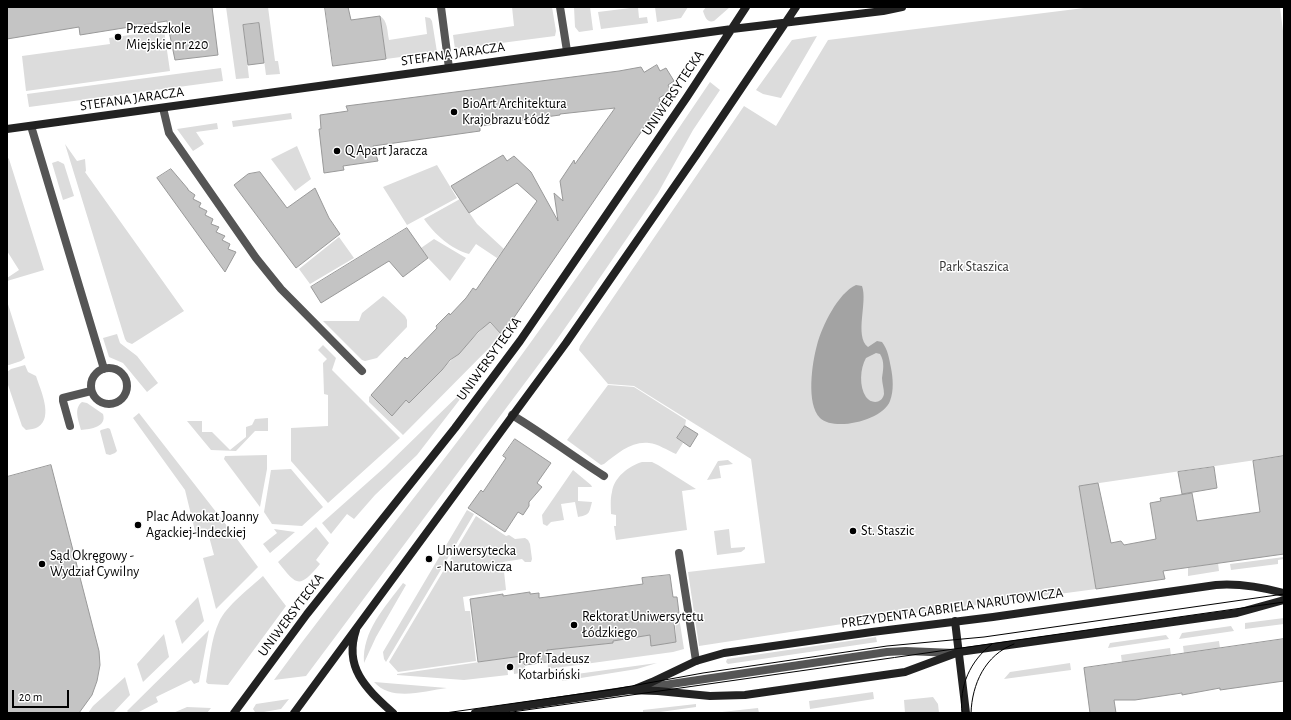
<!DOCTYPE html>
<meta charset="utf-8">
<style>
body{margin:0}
#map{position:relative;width:1291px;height:720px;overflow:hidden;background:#fff;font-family:"Alegreya Sans",sans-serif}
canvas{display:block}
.frame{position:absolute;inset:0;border:8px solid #000;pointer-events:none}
.scale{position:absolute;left:12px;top:690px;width:57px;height:18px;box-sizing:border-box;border:2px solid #000;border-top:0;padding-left:5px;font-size:12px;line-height:14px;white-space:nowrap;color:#000;-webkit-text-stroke:3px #fff;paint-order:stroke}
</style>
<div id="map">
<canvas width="1291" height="720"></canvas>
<div class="frame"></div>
<div class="scale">20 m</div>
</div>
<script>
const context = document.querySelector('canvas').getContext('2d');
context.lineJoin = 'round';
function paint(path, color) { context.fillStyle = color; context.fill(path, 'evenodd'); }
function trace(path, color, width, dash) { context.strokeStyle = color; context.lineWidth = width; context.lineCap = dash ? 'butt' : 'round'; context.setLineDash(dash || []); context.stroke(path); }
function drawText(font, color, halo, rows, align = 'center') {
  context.font = font + ' "Alegreya Sans",sans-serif'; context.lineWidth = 3; context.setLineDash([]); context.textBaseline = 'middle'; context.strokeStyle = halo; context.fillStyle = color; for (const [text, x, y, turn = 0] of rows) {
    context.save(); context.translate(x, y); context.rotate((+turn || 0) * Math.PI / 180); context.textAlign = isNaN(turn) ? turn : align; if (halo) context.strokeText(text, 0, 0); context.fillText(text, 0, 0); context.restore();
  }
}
paint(new Path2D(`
 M226,7H268L275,61H278L280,74L266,75L259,23L243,25L249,78L236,79Z
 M512,7H552L556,31L555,36L455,49L453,35L514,26Z
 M574,7H590L593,30L579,32L575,27Z
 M638,7L639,18L647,17L648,23L601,29L598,12Z
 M655,7H688L681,18L657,22Z
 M706,7H730L714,21C707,23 705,17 703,11Z
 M1092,7H1280L1284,39V459L1283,456L1079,486L1096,589L888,617L699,646L688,572L765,563L751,459L634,386L608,384L579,350L580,346L744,106L776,126L828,40Z
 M380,16C388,21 387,31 389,40L427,34L425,17L430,18L432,21L437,52L386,59Z
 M164,30L170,71L26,91L22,56L110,44L109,38Z
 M817,36L781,98L763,94L756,90L792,40Z
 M221,68L223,81L29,107L27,94Z
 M710,82L720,90L693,130L658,193L577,311L551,348L306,676L274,680C348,579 428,483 502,382C574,284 642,183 710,82Z
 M291,113L292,119L233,127L232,121Z
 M217,123L218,129L196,132L204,144L193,151L177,129Z
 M65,144L77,161L85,159L86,171L85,172L184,311L132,344L127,342L125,339Z
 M297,146L311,179L295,191L271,159Z
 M7,157L9,159L44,270L7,281V278L19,270L7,251Z
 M58,161L64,164L74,196L63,200L52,163Z
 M437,165L457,198L407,225L383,187Z
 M460,199L477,224L504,249L497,258L476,244L469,254C451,249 434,234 424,219Z
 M339,237L354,258L310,284L299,269Z
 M434,239L466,258L450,281L428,258L421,248Z
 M383,296L386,298L405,316L407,320V327L377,358L365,361L362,360L323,321H359L362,313Z
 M7,301L25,358L21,361L9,365H7Z
 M489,322L502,335L403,435L369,402V397L371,395L392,415L406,400L410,402Z
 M117,334L120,343L137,356L158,383L147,392L123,363L109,357L103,338Z
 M323,345L336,358L332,370L400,438L328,503L291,461V428L328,426V395L324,394L323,363L327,359L318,350Z
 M25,365L28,372L36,376C40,389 54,417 38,427C35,429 30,429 26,430L22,426L7,382V372L11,369Z
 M470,384L471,385L417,455L375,495L354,519L347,514L331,534L322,523L385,467Z
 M608,385L634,387L686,420L685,426L678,438L683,443L676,454C667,450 658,444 649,443C631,441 617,454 604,464L601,465L567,440Z
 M82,402L87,403L103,414C107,427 91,429 81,430C79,421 73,409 82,402Z
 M139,413L234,535L258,567L216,609L203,558L214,555L207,529L195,531L185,490L133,418Z
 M268,418V431H255L236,451L211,450L187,421H202V432H212L230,450L246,437V427L252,425L255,419Z
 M108,428L110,429L117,451L115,453L110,455L106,454L100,431L101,430Z
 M267,455V469L260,507L224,459L225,456Z
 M728,460L733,464L719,466L721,478L707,480L718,461Z
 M642,462H652L658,465L696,489L682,491L687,530L616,540L614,526H616V515L611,514C611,507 610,499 612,492C614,477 629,466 642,462Z
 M291,469L323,507L302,526L272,524L264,512L271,470Z
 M573,470L591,485L592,487H578V501L592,502C589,513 590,515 578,517L575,502L561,504L564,520L551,522L547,526L543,524L542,515Z
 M467,510L474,514L386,662L384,659L383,652Z
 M476,516L506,536L509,535L515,539L525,538L528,540L530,544L532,559L531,562H525L522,559L503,562L506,590L463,597L465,611H470L476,661L398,672L389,662Z
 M316,527L329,543L316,560L320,564C299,589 297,586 278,562Z
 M274,529L295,532L270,553L263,544L277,533Z
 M729,529L731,548L745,547V549L741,552L717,555L714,531Z
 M1284,557V559L1278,560V564L1231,570L1230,564Z
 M1218,563L1219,571L1188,576V568Z
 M263,576L286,606L228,685L208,684L206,682C209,665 211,638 219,622C226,606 250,588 263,576Z
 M403,583L406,585L376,637L364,663C362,631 385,607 403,583Z
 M198,597L204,621L182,644L175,621Z
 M679,617L684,649L673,652L548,669L547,650L613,643V641L650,635L651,645L676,642L675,618Z
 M1284,618V624L1245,629V623Z
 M1231,626L1234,631L1179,639L1182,633Z
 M209,630L199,682L194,684L191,680L156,697L158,702L137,713H129L127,711Z
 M164,634L169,657L143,682L137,664Z
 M1166,635L1169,639L1108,648L1110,643Z
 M876,637L877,642L728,664L726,662L727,659Z
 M1219,641L1220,648L1184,654L1183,646Z
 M1170,648L1171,656L1122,663L1121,655Z
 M522,654L526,672L514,674L513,664L507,665L508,675L464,680L397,675V674L514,657Z
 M657,663L637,669L562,681V676Z
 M1070,663L1071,670L1004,679L1010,672Z
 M125,677L130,695L113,713H88L93,706Z
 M374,682L447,688C424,691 392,702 374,682Z
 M873,692L874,699L810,709L809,701Z
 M933,697L938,704L939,713H905L904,700Z
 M289,699L281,709L258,713L255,712L253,709L256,704Z
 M696,704V707L653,713H643V710Z
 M187,707L211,708L207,713H173Z
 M758,708L759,713H722V712Z`), '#dcdcdc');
paint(new Path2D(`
 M856,285L862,286C868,302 854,336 868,347L877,341L882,342C888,350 889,358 891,368C893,378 894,391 890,401C883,420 835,432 820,418C806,404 812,363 817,345C822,326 838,293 856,285ZM876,353L880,354C885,362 883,370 882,378C882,383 884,388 884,394C882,404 871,404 866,397C859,387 860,368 866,358Z`), '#a3a3a3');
const building = new Path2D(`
 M7,7H212L218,55L175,60L167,21L80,35L79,27L7,39Z
 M325,7H348L351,20L380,16L386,59L333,66Z
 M259,23L264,63L248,65L243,25Z
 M657,65L660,71L666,68L674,81L668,85L671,91L659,98L661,103L502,335L490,322L478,332L459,354L450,360L442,370L409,403L406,400L392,416L371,395L405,357L407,359L437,328L436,326L449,313L450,315L466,298L473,288L476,290L537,201L517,183L469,213L451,186L503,155L507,161L514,156L531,172L558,221L554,193L563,201L560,181L574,160L575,164L615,108L560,114V115L480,126V131L373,146L378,161L343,166L344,170L324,173L319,129H321L320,115L348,111L346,106L619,71L641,67L644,72Z
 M171,169L188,189V190L195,195L193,199L201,203L199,207L207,211L205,215L213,219L211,224L219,227L216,232L225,236L222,240L230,244L228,249L236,252L225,272L157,178Z
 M260,172L287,208L315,188L329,218L340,234L296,268L234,185L248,174Z
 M407,228L428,258L403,277L389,261L321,303L311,287Z
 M685,426L698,434L690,447L677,438Z
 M515,439L551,463L537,483L542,487L529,502V506L523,515L518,512L505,532L468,508L481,490L483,492L506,458L503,456Z
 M1284,456V554L1163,571L1165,579L1096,589L1079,486L1098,483L1111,543L1121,541L1124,545L1156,539L1150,503L1161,501L1160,498L1192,493L1197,521L1260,512L1253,461Z
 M51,465L99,651L100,665L97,681L92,695L79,713H7V477Z
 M1214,467L1217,488L1182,494L1178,472Z
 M670,575L673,597H677L679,613L673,614L676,642L651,646L650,635L613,641V643L547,650L548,660L547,662L525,665L524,664L522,656L478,662L470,599L503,594V596L530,592V594L539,593V598L643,584L642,578Z
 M1284,639V681L1220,690V688L1182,695V693L1135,700H1114L1116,713H1090L1084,668Z`);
paint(building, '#c4c4c4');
trace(building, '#999', 1);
trace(new Path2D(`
 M441,7L449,68
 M560,7L567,51
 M163,108L169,133L256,258L281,289L362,371
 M31,126L104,369
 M91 386a18 18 0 1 1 36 0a18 18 0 1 1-36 0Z
 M512,415C544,434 572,456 604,476
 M70,426L63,401V398L91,391
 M679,553L696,661
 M644,688L887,652L906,651L954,653`), '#555', 8);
trace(new Path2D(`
 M7,129L732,29L883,11L902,7
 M955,621L966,713
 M356,630C343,669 368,690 393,713
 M635,689L652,682L696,661L724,653L872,632L993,617L1216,585C1240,583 1261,587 1284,593
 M234,713L307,614L455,428L520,341L687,97L746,7
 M294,713L566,343L697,154L796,7
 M475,713L630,690L658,691L710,696L745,695L905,672L959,652L1237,613L1284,600`), '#222', 8);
trace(new Path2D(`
 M445,713L615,689L703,673L887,646L984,637L1284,594
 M505,713L1284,602
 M962,713C959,686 970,661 992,644
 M971,713C972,684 985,655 1014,644`), '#000', 1);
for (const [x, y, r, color] of [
 [118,37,4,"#000"],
 [454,112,4,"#000"],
 [337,151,4,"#000"],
 [138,525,4,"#000"],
 [853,531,4,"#000"],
 [429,559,4,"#000"],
 [42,564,4,"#000"],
 [574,625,4,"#000"],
 [510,667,4,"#000"]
]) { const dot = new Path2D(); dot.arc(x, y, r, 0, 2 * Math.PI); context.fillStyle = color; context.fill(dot); trace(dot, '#fff', 1.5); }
drawText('14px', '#000', '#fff', [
 ["Przedszkole",126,29],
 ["Miejskie nr 220",126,45],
 ["BioArt Architektura",462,104],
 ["Krajobrazu Łódź",462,120],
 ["Q Apart Jaracza",345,151],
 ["Plac Adwokat Joanny",146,517],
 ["Agackiej-Indeckiej",146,533],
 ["St. Staszic",861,531],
 ["Uniwersytecka",437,551],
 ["- Narutowicza",437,567],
 ["Sąd Okręgowy -",50,556],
 ["Wydział Cywilny",50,572],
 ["Rektorat Uniwersytetu",582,617],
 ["Łódzkiego",582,633],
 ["Prof. Tadeusz",518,659],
 ["Kotarbiński",518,675]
], 'left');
drawText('14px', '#000', '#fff', [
 ["STEFANA JARACZA",453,54,-8],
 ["UNIWERSYTECKA",673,93,-56],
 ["STEFANA JARACZA",132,99,-8],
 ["UNIWERSYTECKA",489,359,-54],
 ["PREZYDENTA GABRIELA NARUTOWICZA",952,608,-8],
 ["UNIWERSYTECKA",291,615,-53]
]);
drawText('14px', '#333', '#fff', [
 ["Park Staszica",974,267]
]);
</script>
